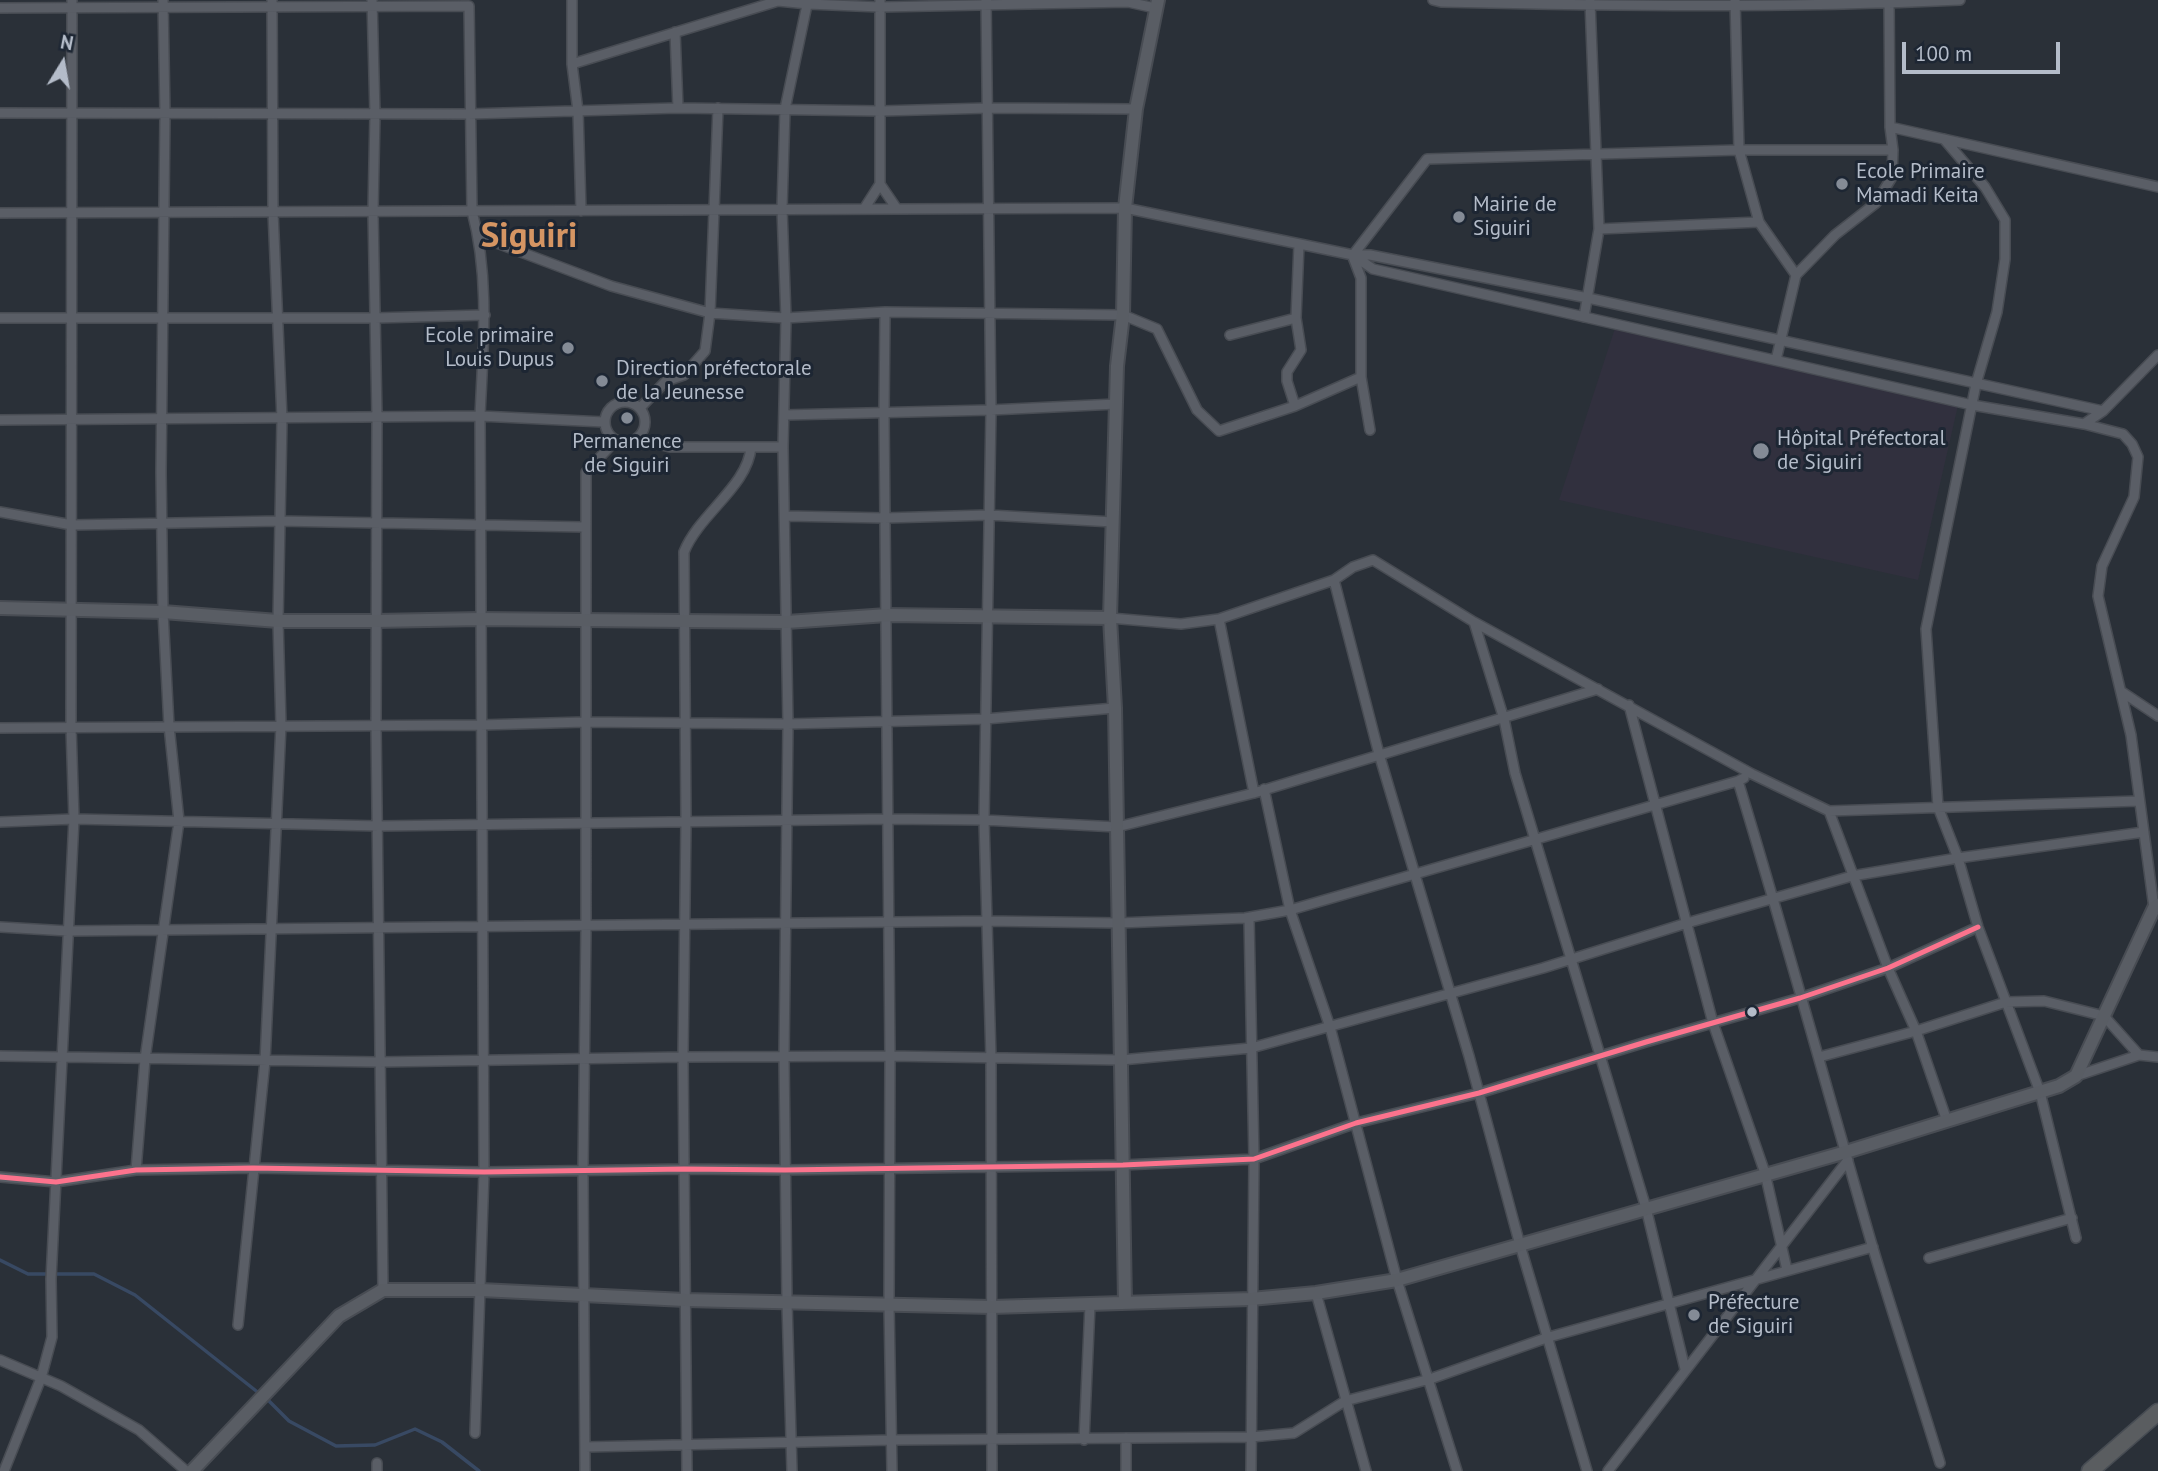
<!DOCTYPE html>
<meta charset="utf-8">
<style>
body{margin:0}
#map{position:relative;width:2158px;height:1471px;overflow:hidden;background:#2a3038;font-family:"PT Sans",sans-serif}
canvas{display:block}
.north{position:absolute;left:28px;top:28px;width:70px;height:70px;-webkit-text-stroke:5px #1d2633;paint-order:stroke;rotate:11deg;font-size:19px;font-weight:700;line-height:28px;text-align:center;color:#b4bcc9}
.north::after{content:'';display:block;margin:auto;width:24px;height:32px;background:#b4bcc9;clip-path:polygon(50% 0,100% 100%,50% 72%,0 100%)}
.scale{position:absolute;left:1902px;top:42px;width:158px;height:32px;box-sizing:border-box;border:4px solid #b4bcc9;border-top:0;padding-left:9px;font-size:21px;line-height:24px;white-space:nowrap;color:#b4bcc9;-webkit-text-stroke:5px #1d2633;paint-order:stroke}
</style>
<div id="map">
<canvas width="2158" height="1471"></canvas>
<div class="north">N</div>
<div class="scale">100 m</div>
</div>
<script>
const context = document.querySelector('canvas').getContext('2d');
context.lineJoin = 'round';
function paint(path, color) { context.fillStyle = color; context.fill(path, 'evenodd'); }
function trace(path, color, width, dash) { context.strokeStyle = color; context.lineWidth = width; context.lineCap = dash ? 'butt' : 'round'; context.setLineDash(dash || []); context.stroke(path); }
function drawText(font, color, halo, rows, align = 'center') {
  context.font = font + ' "PT Sans",sans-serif'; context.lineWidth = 6; context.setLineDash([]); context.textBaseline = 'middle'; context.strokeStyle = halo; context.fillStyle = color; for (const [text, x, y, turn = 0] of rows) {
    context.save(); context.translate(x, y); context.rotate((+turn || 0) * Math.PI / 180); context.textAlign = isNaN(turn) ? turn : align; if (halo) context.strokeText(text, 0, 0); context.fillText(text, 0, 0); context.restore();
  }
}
paint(new Path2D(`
 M1616,325L1959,401L1918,580L1559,500Z`), '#31303e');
trace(new Path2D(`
 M0,1260L28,1274H94L135,1295L260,1394
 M266,1398L289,1421L336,1446L375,1445L415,1429L442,1442L479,1471`), '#384963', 3.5);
const street = new Path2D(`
 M372,0L375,114L373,212L377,417L376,726L383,1290
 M572,0V64L578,111L581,211
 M986,0L991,410L984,820L991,1058L992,1471
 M1433,0L1441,2C1614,6 1787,8 1960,0
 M1735,0L1739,150L1759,222L1796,275L1776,360
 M0,8L469,6L472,211C490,278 483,348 480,416L484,1172L475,1433
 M675,32L678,108
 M572,64L778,1L808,4L880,7L1128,2L1155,8
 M0,113L469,114L678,108L881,111L989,108L1136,109
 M1890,127L2158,187
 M1944,139L1985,187L2005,220V259L1997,312L1976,384L1926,629L1938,807L1958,858L1978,927L2040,1092L2076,1238
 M880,184L897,209
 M864,209L880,184V0
 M0,213L1125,208L1353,255H1370L1588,298L2103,411
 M1599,229L1759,222
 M478,236L611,286L710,313L786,318L885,312L1123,315L1157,329L1197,410L1219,431L1295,406L1361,377
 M1353,255L1373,269L1972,405L2084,424L2123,434L2132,444L2138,457L2134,497L2102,566L2098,596L2131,735L2154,908
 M1353,255L1427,159L1739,150H1893
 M1353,257L1361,278V377L1370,430
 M1796,275L1835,235L1876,203L1892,177L1893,150L1890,127L1889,0
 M885,312L884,414L890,1056L889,1306L892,1471
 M1584,317L1599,229L1590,2
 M0,318H375L485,315
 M1230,335L1296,318
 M605 422a20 20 0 1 1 40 0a20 20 0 1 1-40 0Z
 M1295,406L1287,381V372L1301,350L1296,318L1299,244
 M640,408L666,381L684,375L705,351L710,313L718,108
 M784,415L991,410L1116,404
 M0,420L480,416L604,422
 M2084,424L2103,411L2158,355
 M636,439L670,447H783
 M0,512L72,525L279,521L585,527
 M786,516L885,518L989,515L1113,522
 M1334,580L1379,754L1469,1056L1520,1245L1587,1471
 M1110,618L1181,624L1219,619L1334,580L1353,567L1373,560L1474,622L1752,774L1829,811L2139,801
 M1219,619L1254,793
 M1474,622L1504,719L1515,773L1646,1208L1685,1369
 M2122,692L2158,716
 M1629,705L1713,1023L1765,1173L1787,1270
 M0,728L481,725L585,722L788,724L985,719L1115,708
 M1744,778L1738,781C1785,935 1827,1090 1872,1245C1894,1318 1918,1391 1940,1463
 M1264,789L1290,910L1330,1027L1397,1280L1457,1471
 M1829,811L1888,968L1916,1031L1947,1121
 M0,822L74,819L379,826L888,819L984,820L1117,827L1254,793L1598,689
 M1249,918L1254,1159L1251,1471
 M0,927L68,931L987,921L1119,923L1245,918L1290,910L1738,781
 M0,1056L379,1062L683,1057L890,1056L1121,1060L1251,1048L1543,968L1687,923L1852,876L1958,858L2144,832
 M1819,1057L1916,1031L2006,1002L2044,1001L2104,1016L2139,1055L2158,1057
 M2076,1076L2139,1055
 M136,1170L145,1059L179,821L169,726L163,612L161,472L165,114L163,0
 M0,1177L56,1182L136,1170L253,1168L484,1172L684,1169L785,1170L1123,1165L1254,1159L1356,1123L1479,1093L1646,1042L1800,998L1888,968L1978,927
 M1929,1258L2072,1218
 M1316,1293L1366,1471
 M238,1325L265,1061L281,725L278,621L282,419L273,212L272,0
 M0,1360L61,1386L139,1430L186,1471
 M1084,1440L1090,1305
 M585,1447L892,1440L1251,1437L1294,1433L1345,1401L1430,1379L1549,1337L1873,1247
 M4,1471L41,1378L52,1337L51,1279L74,819L71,727L72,0
 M377,1471V1463
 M585,1471L583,1171L586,926V472L616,440
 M687,1471L683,1057L686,821L684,552C699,514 748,486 751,447
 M792,1471L787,1303L784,1057L788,724L783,447L786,318L782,209L785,109L808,0
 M1126,1471V1438
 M1608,1471L1848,1160`);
const secondary = new Path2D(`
 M0,608L163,612L278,621H376L480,619L787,622L887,615L1110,618
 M1125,1303L1115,708L1110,618L1117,366L1123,315L1125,208L1136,109L1158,0
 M192,1471L339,1316L383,1290H481L685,1300L992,1307L1251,1299L1316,1293L1397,1280L1846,1152L2059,1086L2076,1076L2154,908L2158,905`);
const highway = new Path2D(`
 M2090,1471L2158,1412`);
trace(street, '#484c53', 12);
trace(secondary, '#484c53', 16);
trace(highway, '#474c53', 19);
trace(street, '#5a5e66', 9);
trace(secondary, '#595d64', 12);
trace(highway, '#5a5d60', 16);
trace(new Path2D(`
 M0,1177L56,1182L136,1170L253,1168L484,1172L684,1169L785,1170L1123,1165L1254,1159L1356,1123L1479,1093L1646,1042L1800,998L1888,968L1978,927`), '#fc738d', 5);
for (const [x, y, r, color] of [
 [1842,184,7,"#848b96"],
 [1459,217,7,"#848b96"],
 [568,348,7,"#848b96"],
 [602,381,7,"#848b96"],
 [627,418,7,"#848b96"],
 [1761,451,9,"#848b96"],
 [1752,1012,6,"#b4bcc9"],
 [1694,1315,7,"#848b96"]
]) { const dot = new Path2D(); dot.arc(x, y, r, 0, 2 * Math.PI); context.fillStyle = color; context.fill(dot); trace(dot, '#1d2633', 2.5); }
drawText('21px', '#b4bcc9', '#1d2633', [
 ["Ecole Primaire",1856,172],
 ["Mamadi Keita",1856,196],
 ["Mairie de",1473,205],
 ["Siguiri",1473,229],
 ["Ecole primaire",554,336,"right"],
 ["Louis Dupus",554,360,"right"],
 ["Direction préfectorale",616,369],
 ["de la Jeunesse",616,393],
 ["Hôpital Préfectoral",1777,439],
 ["de Siguiri",1777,463],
 ["Permanence",627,442,"center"],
 ["de Siguiri",627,466,"center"],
 ["Préfecture",1708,1303],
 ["de Siguiri",1708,1327]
], 'left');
drawText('bold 35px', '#d59563', '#1d2633', [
 ["Siguiri",529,237]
]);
</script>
